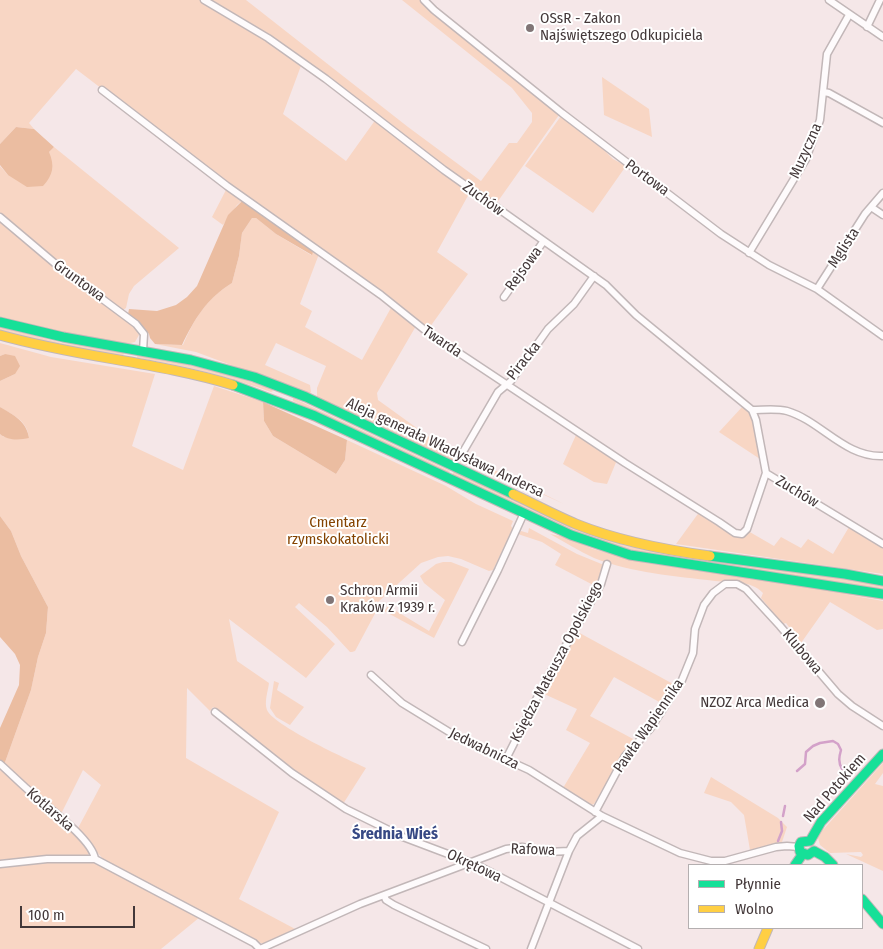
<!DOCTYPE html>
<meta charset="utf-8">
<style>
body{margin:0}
#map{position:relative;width:883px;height:949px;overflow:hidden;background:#f5e7e8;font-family:"Fira Sans Condensed",sans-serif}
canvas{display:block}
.legend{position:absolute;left:688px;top:864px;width:175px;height:65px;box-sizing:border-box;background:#fff;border:1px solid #b4afb0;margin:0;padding:6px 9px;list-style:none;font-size:15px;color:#433839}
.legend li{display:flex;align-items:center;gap:10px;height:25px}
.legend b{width:25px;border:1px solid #b4afb0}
.scale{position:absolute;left:20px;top:906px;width:115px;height:22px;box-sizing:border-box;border:2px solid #433839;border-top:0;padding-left:6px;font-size:15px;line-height:18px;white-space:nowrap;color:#433839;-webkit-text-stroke:4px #fff;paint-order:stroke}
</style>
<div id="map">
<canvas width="883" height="949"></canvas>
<ul class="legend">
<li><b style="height:6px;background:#16e098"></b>Płynnie</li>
<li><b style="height:6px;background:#ffcf43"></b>Wolno</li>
</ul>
<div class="scale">100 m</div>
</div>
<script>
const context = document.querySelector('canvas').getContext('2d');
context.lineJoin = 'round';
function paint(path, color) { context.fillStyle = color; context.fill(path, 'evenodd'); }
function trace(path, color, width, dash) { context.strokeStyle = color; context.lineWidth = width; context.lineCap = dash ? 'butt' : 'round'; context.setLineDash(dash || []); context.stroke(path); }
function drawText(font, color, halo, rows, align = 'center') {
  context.font = font + ' "Fira Sans Condensed",sans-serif'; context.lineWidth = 4; context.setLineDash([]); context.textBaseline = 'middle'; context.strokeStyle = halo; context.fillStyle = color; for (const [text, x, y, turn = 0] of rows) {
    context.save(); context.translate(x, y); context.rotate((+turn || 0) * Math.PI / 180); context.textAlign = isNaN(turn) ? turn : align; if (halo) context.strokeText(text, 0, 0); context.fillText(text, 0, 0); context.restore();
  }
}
paint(new Path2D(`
 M0,0H200L250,29L302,63L283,114L346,161L376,119L470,192L437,252L468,274L427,331L149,125L76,69L29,123L34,129L16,127L0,144Z
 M208,0H246L408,127L481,181L509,143H517L532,122V113L512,88L402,0H422L559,115L496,204L494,202L479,191L475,192L379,117Z
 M602,77L649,109L652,137L604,115Z
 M561,116L602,148L613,159L626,166L593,213L525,166Z
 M54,147L179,248L134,286L129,294L126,308L123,310L79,279L0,215V166L8,175L49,152Z
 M227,188L243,200L237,205L223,225L212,217Z
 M252,218H256L276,234L311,255L314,249L319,254L300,304L312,311L305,327L362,360L392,306L416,326L377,393L378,400L432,439L460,453L456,460L454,461L317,398V388L326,366L276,343L265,365L310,385L311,392L309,394L196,352L155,344L183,345C194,319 207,298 232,283L239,256L242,233Z
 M0,220L131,322L139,335L135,342L125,344L41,329L0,317Z
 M0,327L62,343L124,353L123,356L61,346L0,330Z
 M0,343L51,357L155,374L132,446L183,470L214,386L263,402L264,421L273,436L336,474L345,460L347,440L446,486L476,504L513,521L511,526L513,529L493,570L489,571L461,559L448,556L438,557L421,563L378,602L376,601L375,604L379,606L355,651L352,652H350L327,627L299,603L295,607L335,644L306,678L229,619L237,661L269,683C268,691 264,702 267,710C274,726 347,759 366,768L343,804L294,771L213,707L210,711L187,688L186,758L279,812L239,899L297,930L265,944L257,942L104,860L77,830L101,785L83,770L61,814L27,786L4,765L31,690L38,657L46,633L48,607L21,556L11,531L0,516V434L4,437L29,438C27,420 14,416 0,407V381L15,374L5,354L0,356Z
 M137,356C183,362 228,374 272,389L273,391L271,392C227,376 183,365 137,358Z
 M205,381C288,405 365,444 443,480L292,412Z
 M293,398L450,471L448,473L293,401Z
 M743,406C758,419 758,440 760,459L719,432Z
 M576,435L617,460L607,484L594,482L563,464Z
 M462,454L564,504L542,494L521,490L489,473L460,462Z
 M454,471L566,524L588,533L626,546L664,553L874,583L883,585V589L664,557L626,549L586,537L564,527L452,475Z
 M700,511L737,537H742L748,531L774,546L781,537L801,548L808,539L833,554L849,527L883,547V574L676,544Z
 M529,528L577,554L604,565L597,587L555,565L561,554L542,542L518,534L521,531L528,533Z
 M550,534L565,537L593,549L646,563L883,598V600L843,594L883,601V629L877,630L830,602L801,643L786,623L783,624L761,598L763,593C751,580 731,583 715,581C675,576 632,573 594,558C579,551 565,542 550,534Z
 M443,562H451L469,569L434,638L384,611L388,606L429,631L445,600L424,583L420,576L436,564Z
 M576,631L675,685L663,704L614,677L590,716L635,740L627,749L594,804L591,805L563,788L590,743L566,730L577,709L542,693Z
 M274,681L279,683L277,690L304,707L290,725L276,717L270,708Z
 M883,763V773L875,784L883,786V871L846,854L861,857L863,855L861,852L830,853L820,845L818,838L822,831Z
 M1,768C31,794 65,819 89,851L88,856L0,861V772Z
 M711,777L778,818L787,827L782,842L750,850L744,815L731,802L704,793Z
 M48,861L89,862L100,864L200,917L161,949H0V867Z`), '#f8d6c4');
paint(new Path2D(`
 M16,127L34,129L54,147L49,152C55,166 53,175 43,186L27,187L8,175L0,165V144Z
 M243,200L314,249L312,255L276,234L256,218H252L242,233L239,256L232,283C207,298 194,320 182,345L155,344L150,338L149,334L137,320H134L128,314L129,309L157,311L176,305L187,297L197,286L228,215Z
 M5,354L15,356L20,366L15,374L0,381V356Z
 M263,402L347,440L345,460L336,474L273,436L264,421Z
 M0,407C14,415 27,422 29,438C20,440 8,441 0,434Z
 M0,516L11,531L21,556L48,607L46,633L38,657L31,690L4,765L0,761V728L19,685L20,665L15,654L0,637Z`), '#ebbda1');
trace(new Path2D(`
 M797,771L805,764L806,752L813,746L820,743L833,741L838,744L841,750C839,757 838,762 842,769H847L860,766
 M783,816L785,806
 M778,841L782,831L781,822`), '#d3a1c9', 2.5);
const street = new Path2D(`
 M204,0L268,38L326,79L444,170L606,285L636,315L752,410L756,420L766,473L883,544
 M424,0L434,10L562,113L721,234L769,265L817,289L883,336
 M829,0L883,37
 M867,27L880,0
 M102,90L227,186L381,295L426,331L625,463L719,522L735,533L742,534L747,529L766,473
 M824,92L829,93L883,123
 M871,207L883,215
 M0,217L58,266L136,324L144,334L143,351
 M749,253L806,159L820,120L827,54L849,15
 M817,289L865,214L883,193
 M504,297L543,242
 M752,410C763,410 776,408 787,411C821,421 845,458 883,456
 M463,452L498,392L511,381L548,329L574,304L594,276
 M462,642L498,570L524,513
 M371,675L402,703L459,738L529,770L602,816L680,853L711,861H725L776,847L787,846L799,847
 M215,712L292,773L346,809L403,837L477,865L638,949
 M506,759L545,682L601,584L607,564
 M0,764C9,772 17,780 26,788C42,803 92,838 95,859
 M595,812L625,756L650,729L682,680L693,653L695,629L704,605L713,593L725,584H737L746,589L780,626L838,694L852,706L883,726
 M0,864L47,859H95L254,943L260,949
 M384,895L386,900L394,905L486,949
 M260,949L360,904L506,849L522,847L547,852L569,851L577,836L602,816
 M531,949L569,851`);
const fast = new Path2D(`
 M0,322L63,337L191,360L254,377L306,397L513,494
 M233,385L315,416L571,535L630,555L883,594
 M710,556L845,574L883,581
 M810,841L821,822L883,754
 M810,841L801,842L799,846L800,852L808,855L814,851
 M814,851L825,857L833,865
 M795,865L802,855
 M862,899L883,924`);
const slow = new Path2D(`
 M0,335C77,357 157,362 233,385
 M513,494C534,504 555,515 576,524C618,541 665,550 710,556
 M759,949L768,928`);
trace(street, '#c2b7b8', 9);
trace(fast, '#c2b7b8', 11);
trace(slow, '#c2b7b8', 11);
trace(street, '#fefbfc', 6);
trace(fast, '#16e098', 9);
trace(slow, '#ffcf43', 9);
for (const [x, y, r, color] of [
 [530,28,5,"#817576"],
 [330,600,5,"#817576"],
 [820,703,6,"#817576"]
]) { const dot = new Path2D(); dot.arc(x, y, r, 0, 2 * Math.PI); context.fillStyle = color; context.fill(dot); trace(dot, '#fff', 2); }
drawText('15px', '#433839', '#fff', [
 ["OSsR - Zakon",540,19],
 ["Najświętszego Odkupiciela",540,36],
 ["Schron Armii",340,591],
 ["Kraków z 1939 r.",340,608],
 ["NZOZ Arca Medica",809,703,"right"]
], 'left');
drawText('15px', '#433839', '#fff', [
 ["Muzyczna",806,151,-66],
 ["Portowa",647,178,36],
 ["Zuchów",483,199,36],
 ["Mglista",844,248,-57],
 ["Rejsowa",524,269,-54],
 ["Gruntowa",79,281,36],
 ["Twarda",442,342,34],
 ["Piracka",524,361,-52],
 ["Aleja generała Władysława Andersa",445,448,25],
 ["Zuchów",797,492,31],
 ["Klubowa",802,652,50],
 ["Księdza Mateusza Opolskiego",557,662,-62],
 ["Pawła Wapiennika",649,726,-55],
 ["Jedwabnicza",484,749,26],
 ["Nad Potokiem",835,788,-49],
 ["Kotlarska",50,810,41],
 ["Rafowa",533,850,2],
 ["Okrętowa",474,866,25]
]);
drawText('15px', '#844301', '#fff', [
 ["Cmentarz",338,523],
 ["rzymskokatolicki",338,540]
]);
drawText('bold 16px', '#374984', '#fff', [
 ["Średnia Wieś",395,835]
]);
</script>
